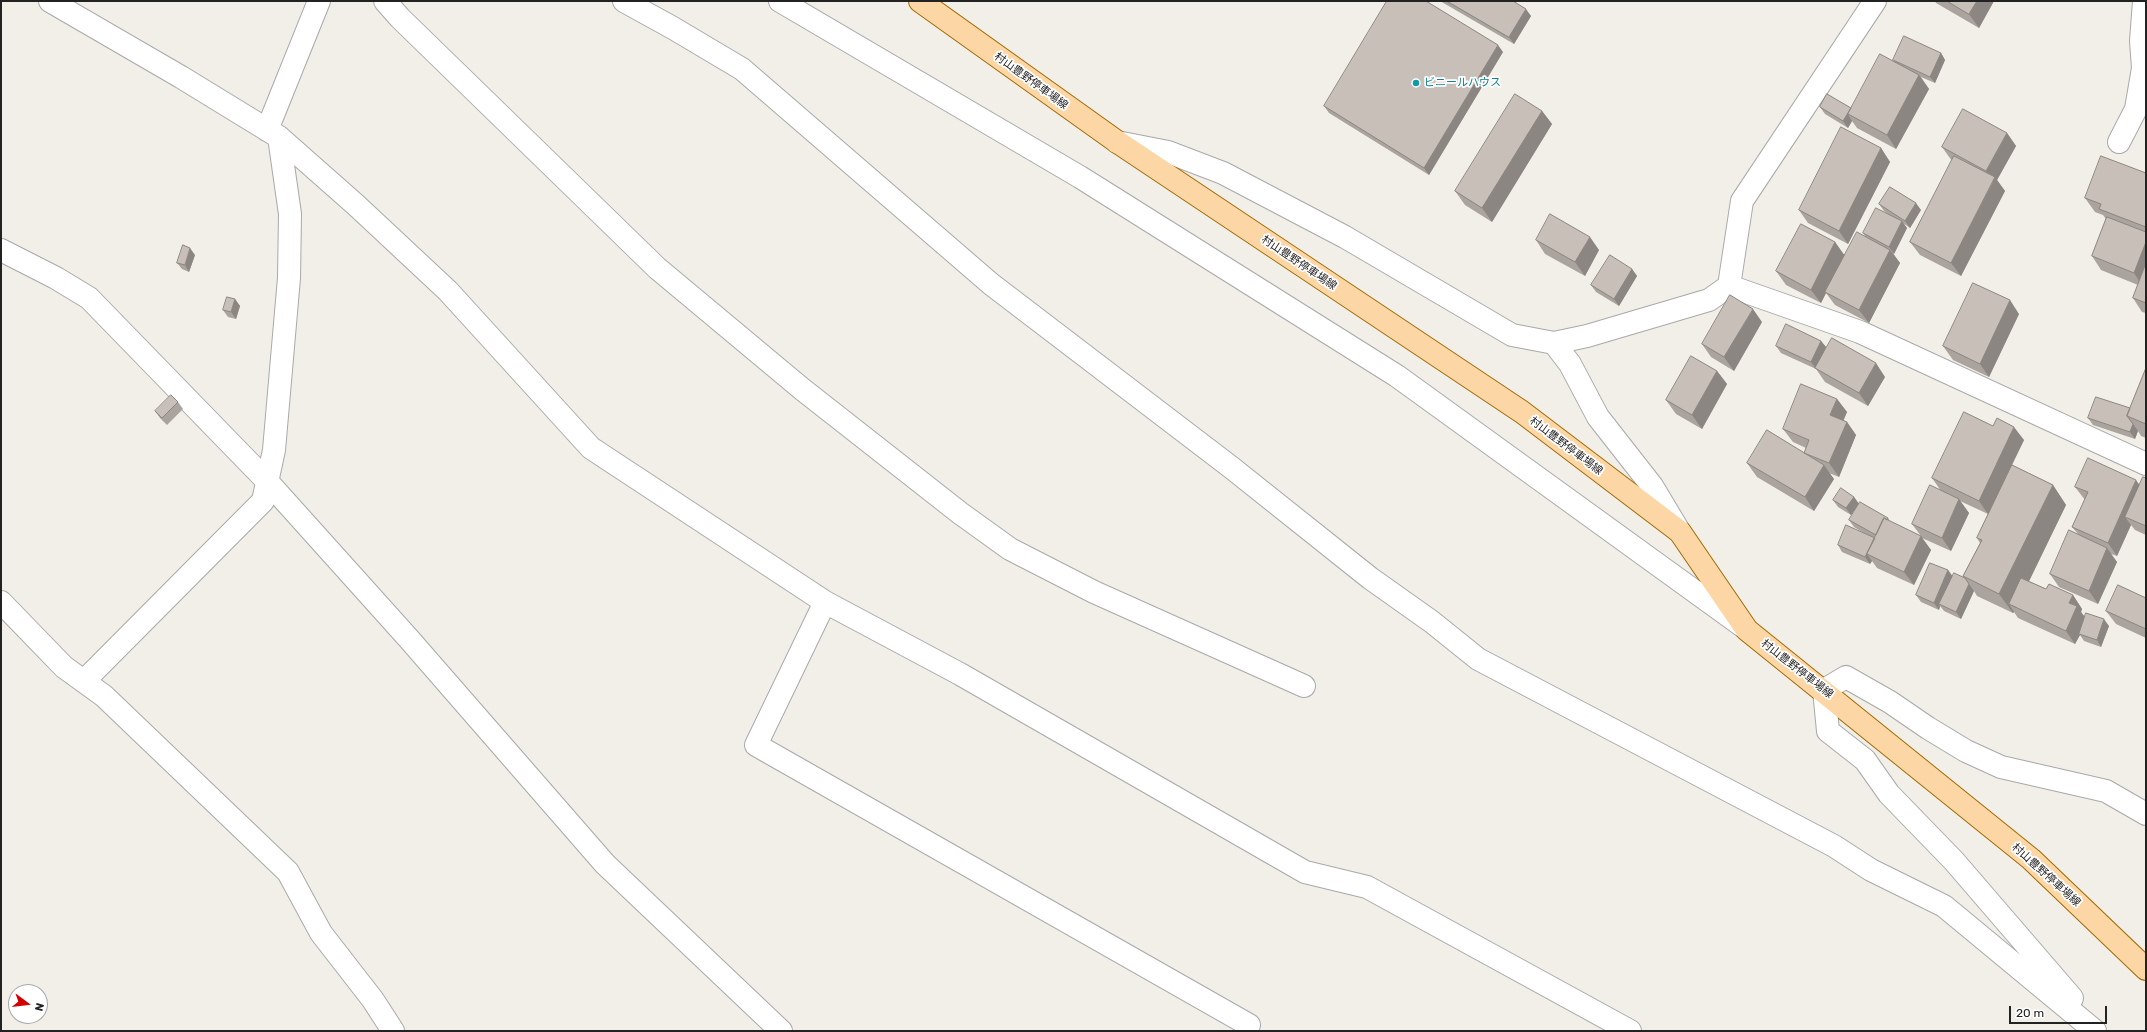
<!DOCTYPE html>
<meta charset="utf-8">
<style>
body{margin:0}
#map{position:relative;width:2147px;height:1032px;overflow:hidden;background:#f2efe9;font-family:Rubik,sans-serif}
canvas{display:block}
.frame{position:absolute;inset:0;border:2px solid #222;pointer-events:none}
.north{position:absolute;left:8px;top:984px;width:40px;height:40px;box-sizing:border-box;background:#fff;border:1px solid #a7a7a7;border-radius:50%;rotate:105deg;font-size:11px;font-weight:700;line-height:16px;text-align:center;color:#222}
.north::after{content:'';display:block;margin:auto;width:14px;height:18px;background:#d40000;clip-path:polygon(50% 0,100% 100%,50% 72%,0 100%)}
.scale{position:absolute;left:2009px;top:1006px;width:98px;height:18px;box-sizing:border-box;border:2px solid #222;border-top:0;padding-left:5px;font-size:12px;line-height:14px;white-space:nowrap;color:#222;-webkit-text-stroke:3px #fff;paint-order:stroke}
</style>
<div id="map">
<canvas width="2147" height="1032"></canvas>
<div class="frame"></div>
<div class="north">N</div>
<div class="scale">20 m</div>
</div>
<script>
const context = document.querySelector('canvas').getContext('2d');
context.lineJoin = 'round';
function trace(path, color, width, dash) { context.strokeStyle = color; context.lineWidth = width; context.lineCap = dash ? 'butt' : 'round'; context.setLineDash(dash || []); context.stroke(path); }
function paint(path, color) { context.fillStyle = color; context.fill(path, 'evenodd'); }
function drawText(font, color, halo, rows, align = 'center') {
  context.font = font + ' Rubik,"Noto Sans JP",sans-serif'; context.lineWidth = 3.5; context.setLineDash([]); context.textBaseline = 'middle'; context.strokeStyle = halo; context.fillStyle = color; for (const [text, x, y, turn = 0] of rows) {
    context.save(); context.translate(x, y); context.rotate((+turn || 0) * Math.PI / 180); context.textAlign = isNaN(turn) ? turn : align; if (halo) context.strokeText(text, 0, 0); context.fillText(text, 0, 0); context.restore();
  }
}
const minor = new Path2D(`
 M50,1L181,77L279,137L356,205L448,291L591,448L825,602L960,674L1305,872L1367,887L1630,1031
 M385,1L400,18L657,268L802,389L960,513L1010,549L1094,592L1304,686
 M624,1L673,28L742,69L991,284L1232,468L1370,578L1432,622L1478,659L1834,846L1871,870L1944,906L2095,1031
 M780,1L1080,177L1397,376L1744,627
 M267,130L319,1
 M1117,142L1168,152L1223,173L1345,237L1512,335L1554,343L1587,336L1709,300L1729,286L1742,201L1875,1
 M2119,142L2136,109L2143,68L2141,41L2144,1
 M1,250L56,278L89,298L267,481L409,639L605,864L781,1031
 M1729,286L1860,332L2146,464
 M1554,343L1570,364L1598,417L1652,486L1679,531
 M1,602L64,667L104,696L288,872L321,933L373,1000L393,1031
 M825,602L756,745L1249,1025
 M84,681L263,501L274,450L289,278L290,214L279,137
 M2072,998L1954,861L1889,794L1865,760L1828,731L1824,690L1846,677L1890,702L1928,728L1966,751L2001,767L2106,791L2146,814`);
const major = new Path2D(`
 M920,1L1116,141L1522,412L1680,532L1747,630L2031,859L2146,969`);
trace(minor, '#a9a9a9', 24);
trace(major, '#a06b00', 24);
trace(minor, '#fff', 22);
trace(major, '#fcd6a4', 22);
paint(new Path2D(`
 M1440,1H1513L1531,16L1514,44Z
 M1935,1H1994L1979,28L1936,3Z
 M1503,52L1429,175L1329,113L1324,106Z
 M1941,53L1945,60L1935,83L1921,77L1929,89L1896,149L1857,128L1852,121L1848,128L1825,114L1820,107L1851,108L1893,61Z
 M1542,111L1552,124L1492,222L1465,205L1455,191Z
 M2007,133L2016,146L1997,180L2005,191L1961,276L1920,255L1910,242L1952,161L1942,147Z
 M1881,148L1890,162L1848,244L1808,223L1799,210Z
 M2146,173V313L2142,312L2133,298L2138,285L2101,270L2092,256L2106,219L2103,215L2095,212L2085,198Z
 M1879,204L1921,210L1910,228L1903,223L1907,228L1894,254L1893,253L1900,263L1869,323L1835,305L1826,293L1821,303L1786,285L1776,271L1835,242L1844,255L1865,236L1863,233L1888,214L1884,211Z
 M1536,240L1599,250L1585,276L1545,254Z
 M195,255L189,272L182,269L177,263Z
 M1632,269L1637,276L1619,306L1596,292L1591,285Z
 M235,299L240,306L236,319L228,317L223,310Z
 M2019,314L1989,377L1953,360L1943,346Z
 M1762,322L1734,371L1711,357L1702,344Z
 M1821,341L1826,347L1822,356L1885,377L1868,406L1825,382L1816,369L1781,353L1776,346Z
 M2146,368V438L2141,436L2138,431L2135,439L2093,425L2088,418L2130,408Z
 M1717,371L1727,384L1702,429L1676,414L1666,400Z
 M1837,399L1847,412L1843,420L1847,422L1856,435L1839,477L1829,473L1834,479L1814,511L1757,477L1747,463L1804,453L1806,448L1793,442L1783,429Z
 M178,402L183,409L167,425L160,418L155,411Z
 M1993,426L2024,440L2012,465L2053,485L2066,505L2029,581L2046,589L2073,595L2082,609L2081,612L2085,617L2109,626L2101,647L2084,641L2080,635L2075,644L2018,618L2014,612L2013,613L1977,596L1974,591L1961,619L1944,611L1940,606L1939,610L1921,602L1916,595L1948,570L1953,577L1965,578L1963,576L1980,543L1977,538L1988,514L1960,501L1969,513L1951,551L1922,538L1931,550L1914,585L1877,568L1872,561L1870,564L1842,552L1838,545L1867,535L1854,527L1849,520L1888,518L1890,521L1921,536L1912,524L1941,491L1932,478Z
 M2146,478V535L2135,530L2131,525L2117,556L2111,554L2117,562L2098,604L2059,587L2050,574L2078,534L2072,527L2085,500L2075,487L2139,485Z
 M1854,497L1859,504L1851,515L1838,507L1833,500Z
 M2146,598V638L2116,624L2106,611Z`), '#aba49e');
paint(new Path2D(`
 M1977,1H1994L1979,28L1969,14Z
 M1526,9L1531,16L1514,44L1509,37Z
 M1498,45L1503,52L1429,175L1424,168Z
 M1941,53L1945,60L1935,83L1930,77Z
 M1919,75L1929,89L1896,149L1887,135Z
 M1851,108L1848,114L1852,121L1848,128L1843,121Z
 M1542,111L1552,124L1492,222L1482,208Z
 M2007,133L2016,146L1997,180L2005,191L1961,276L1951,263L1993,182L1986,171Z
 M1881,148L1890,162L1848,244L1839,231Z
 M1916,203L1921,210L1910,228L1905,221Z
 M1902,221L1907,228L1894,254L1889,247Z
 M1590,237L1599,250L1585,276L1575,262Z
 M1835,242L1845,256L1825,292L1826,293L1821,303L1811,290Z
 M2146,242V279L2143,287L2134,273Z
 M190,248L195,255L189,272L185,265Z
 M1890,250L1900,263L1869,323L1859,310Z
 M1632,269L1637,276L1619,306L1614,299Z
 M235,299L240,306L236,319L231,312Z
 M2010,300L2019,314L1989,377L1980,364Z
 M1753,309L1762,322L1734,371L1724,357Z
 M1821,341L1826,347L1816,369L1811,362Z
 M1876,363L1885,377L1868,406L1859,393Z
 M1717,371L1727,384L1702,429L1692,415Z
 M1837,399L1847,412L1840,429L1830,415Z
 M1847,422L1856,435L1839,477L1829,463Z
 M2133,424L2138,431L2135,439L2130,432Z
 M2014,427L2024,440L1988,514L1979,501Z
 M1824,465L1834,479L1814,511L1805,497Z
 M2136,480L2146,494L2125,517L2131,525L2117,556L2108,543Z
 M2053,485L2066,505L2016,608L2009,604L2014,612L2013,613L1999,594Z
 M1854,497L1859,504L1851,515L1846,508Z
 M1959,499L1969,513L1951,551L1942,538Z
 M1921,536L1931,550L1914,585L1904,572Z
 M1875,538L1867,554L1872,561L1870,564L1865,557Z
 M2107,548L2117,562L2098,604L2089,591Z
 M1948,570L1953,577L1939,604L1940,606L1939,610L1934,603Z
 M1969,584L1974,591L1961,619L1956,612Z
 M2073,595L2082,609L2081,612L2087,620L2079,634L2080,635L2075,644L2066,631L2069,603Z
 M2104,619L2109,626L2101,647L2097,640Z`), '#8b8681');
const building = new Path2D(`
 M1387,1H1426L1498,45L1424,168L1324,106Z
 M1447,1H1513L1526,9L1509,37Z
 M1947,1H1977L1969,14Z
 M1904,36L1941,53L1930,77L1893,60Z
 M1880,54L1919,75L1887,135L1848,114Z
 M1515,94L1542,111L1482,208L1455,191Z
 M1827,94L1851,108L1843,121L1820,107Z
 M1963,109L2007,133L1986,171L1942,147Z
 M1841,127L1881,148L1839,231L1799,210Z
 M1954,156L1995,177L1951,263L1910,242Z
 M2101,156L2146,173V227L2099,209L2101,204L2085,198Z
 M1890,187L1916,203L1905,221L1879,204Z
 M1876,208L1902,221L1889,247L1863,233Z
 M1550,214L1590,237L1575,262L1536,240Z
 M2107,217L2146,232V242L2134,273L2092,256Z
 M1801,224L1835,242L1811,290L1776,271Z
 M1857,232L1890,250L1859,310L1825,292Z
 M183,245L190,248L185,265L177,263Z
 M1610,255L1632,269L1614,299L1591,285Z
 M2146,263V303L2133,298Z
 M1973,283L2010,300L1980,364L1943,346Z
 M1730,295L1753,309L1724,357L1702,344Z
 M227,297L235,299L231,312L223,310Z
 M1786,324L1821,341L1811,362L1776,346Z
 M1832,338L1876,363L1859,393L1815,368Z
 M1691,356L1717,371L1692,415L1666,400Z
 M2146,368V424L2127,416Z
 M1801,384L1837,399L1830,415L1847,422L1829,463L1804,453L1809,440L1783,429Z
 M171,395L178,402L162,418L155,411Z
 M2096,397L2130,408L2127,416L2133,424L2130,432L2088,418Z
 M1964,412L1993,426L1997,418L2014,427L1979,501L1932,478Z
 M1767,430L1824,465L1805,497L1747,463Z
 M2088,458L2136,480L2108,543L2072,527L2088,492L2075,487Z
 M2012,465L2053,485L1999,594L1963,576L1982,540L1977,538Z
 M2143,477L2146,478V526L2125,517Z
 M1930,485L1959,499L1942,538L1912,524Z
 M1841,488L1854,497L1846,508L1833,500Z
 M1860,502L1888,518L1887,520L1884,518L1876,535L1849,520Z
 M1884,518L1921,536L1904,572L1867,554Z
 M1846,525L1875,538L1865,557L1838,545Z
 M2069,530L2107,548L2089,591L2050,574Z
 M1930,563L1948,570L1934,603L1916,595Z
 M1954,573L1965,578L1969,584L1956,612L1939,604Z
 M2021,578L2046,589L2049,584L2073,595L2069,603L2077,606L2066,631L2009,604Z
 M2118,585L2146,598V629L2106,611Z
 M2086,613L2104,619L2097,640L2079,634Z`);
paint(building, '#c7bfb8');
trace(building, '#8b8681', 1);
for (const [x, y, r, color] of [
 [1416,83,4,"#0f9aa8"]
]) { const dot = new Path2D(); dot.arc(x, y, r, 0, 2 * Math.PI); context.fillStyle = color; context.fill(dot); trace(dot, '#fff', 1.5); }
drawText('11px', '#222', '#fff', [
 ["村山豊野停車場線",1031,81,36],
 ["村山豊野停車場線",1299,263,34],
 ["村山豊野停車場線",1566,446,37],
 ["村山豊野停車場線",1797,669,38],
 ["村山豊野停車場線",2046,875,42]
]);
drawText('11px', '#0d838f', '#fff', [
 ["ビニールハウス",1424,83]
], 'left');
</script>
